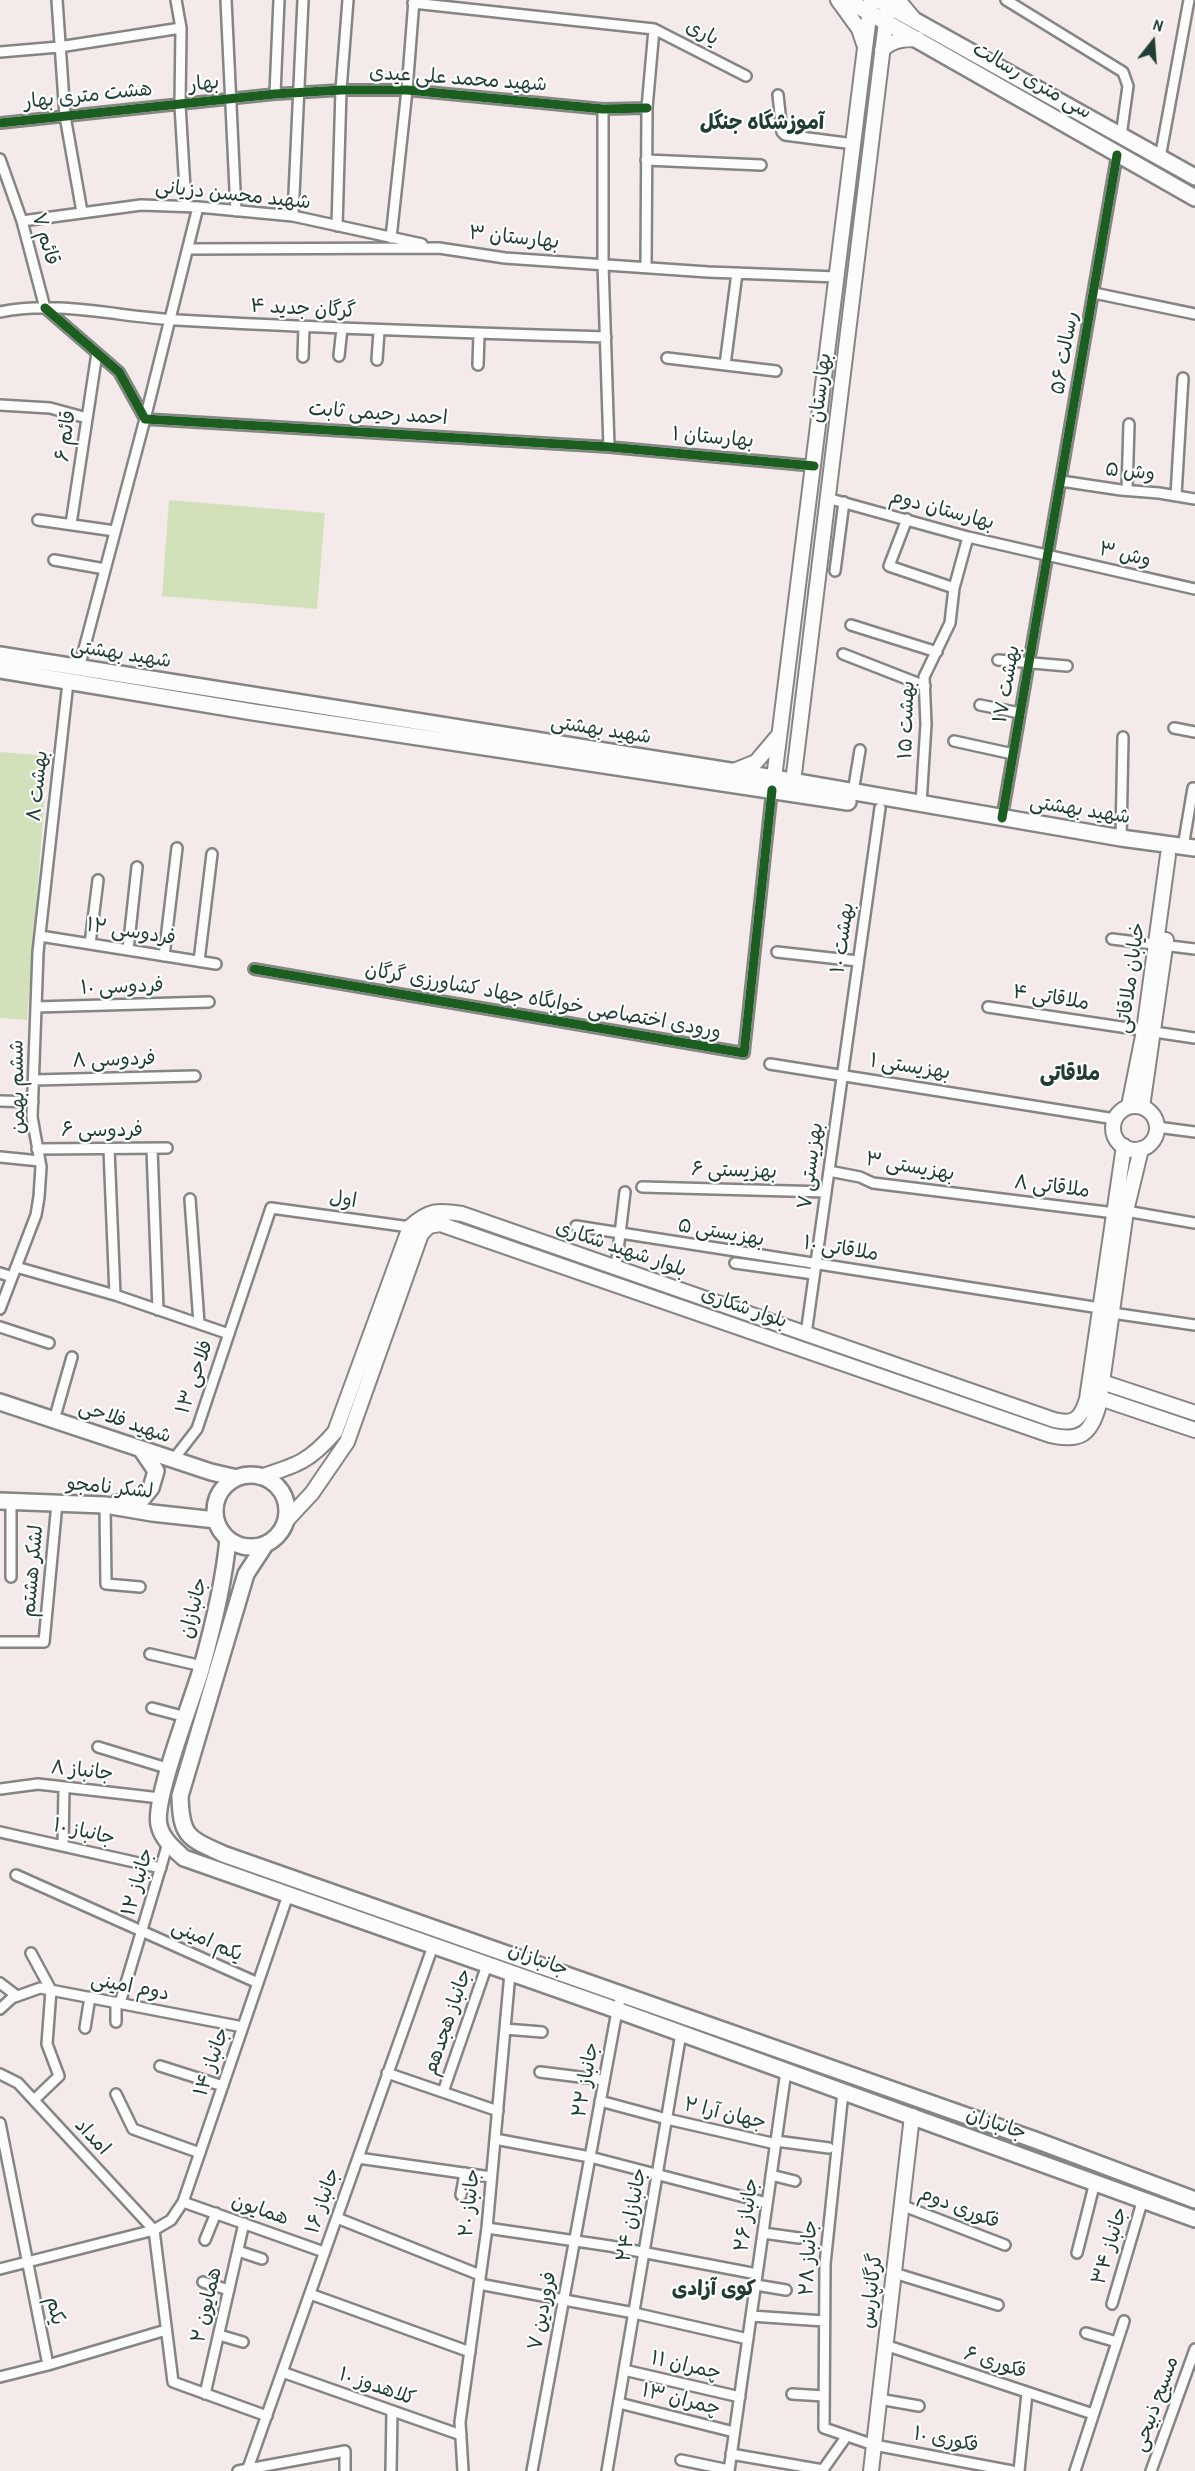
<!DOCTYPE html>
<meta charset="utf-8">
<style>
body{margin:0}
#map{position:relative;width:1195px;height:2471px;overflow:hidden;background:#f4eaea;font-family:"Patrick Hand",sans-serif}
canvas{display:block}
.north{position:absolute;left:1123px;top:12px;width:60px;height:60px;-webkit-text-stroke:4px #fff;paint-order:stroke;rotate:17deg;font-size:16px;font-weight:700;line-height:24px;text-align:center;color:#1f3d34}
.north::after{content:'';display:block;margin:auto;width:21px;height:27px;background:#1f3d34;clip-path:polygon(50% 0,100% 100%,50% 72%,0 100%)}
</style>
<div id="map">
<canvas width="1195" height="2471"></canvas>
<div class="north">N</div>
</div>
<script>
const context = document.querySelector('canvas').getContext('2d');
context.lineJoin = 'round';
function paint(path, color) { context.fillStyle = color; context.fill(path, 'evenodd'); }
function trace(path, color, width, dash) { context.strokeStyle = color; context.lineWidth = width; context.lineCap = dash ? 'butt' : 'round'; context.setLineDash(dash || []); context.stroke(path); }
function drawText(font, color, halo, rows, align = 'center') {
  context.font = font + ' "Patrick Hand","Playpen Sans Arabic",sans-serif'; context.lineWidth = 4.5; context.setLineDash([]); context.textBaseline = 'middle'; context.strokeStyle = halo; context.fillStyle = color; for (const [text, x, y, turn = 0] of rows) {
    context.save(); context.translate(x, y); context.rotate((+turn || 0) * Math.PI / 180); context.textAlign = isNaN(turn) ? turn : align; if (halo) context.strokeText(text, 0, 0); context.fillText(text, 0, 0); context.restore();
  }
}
paint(new Path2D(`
 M169,500L325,513L317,609L162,596Z
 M0,752L48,756L27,1020L0,1018Z`), '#d2e1ba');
const street = new Path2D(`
 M57,0L65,116L82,212
 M176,0L181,28L180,105L186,206
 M226,0L236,211
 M1006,0L1123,72L1128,86L1121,136
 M413,3L654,29L746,76
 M0,52L59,47L181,28
 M275,94L279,0
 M778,95L782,132L785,135L854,144
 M603,109V264L609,447
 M0,123L275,94L341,90H407L603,109L647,108
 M1160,158L1189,0
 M0,159L22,221L45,308
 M646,160L761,165
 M293,216L303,0
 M22,221L141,205L198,207L293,216L422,244
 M337,226L341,90L348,0
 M391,238L407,90L414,0
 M188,249L439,248L505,258L708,272L837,277
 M646,267L647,108L654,29
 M1094,293L1195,314
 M45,308L119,372L145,419L609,447L814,466
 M0,312C58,300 119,317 177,320C320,328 463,333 606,337
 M339,356L342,328
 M303,357L304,327
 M667,358L776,371
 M377,360L379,331
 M478,365L479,334
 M725,365L737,273
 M0,405L50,408L87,418
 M1061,481L1121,490L1159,493L1195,499
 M1127,490L1129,424
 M1176,495L1183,378
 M827,498L968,537L1195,589
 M907,519L889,566L954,588
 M38,520L115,531
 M71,524L97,353
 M54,560L105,569
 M835,571L844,502
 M851,625L937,652
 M843,654L925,686
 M998,660L1067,666
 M79,668L145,419L198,207
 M980,705L1020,713
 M1174,728L1195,732
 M954,741L1013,754
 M853,792L860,750
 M921,804L926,724L924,677L950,623L954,588L968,537
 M1002,818L1117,155
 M1121,838L1123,737
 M1183,847L1193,788
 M40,936L216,964
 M1112,939L1195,949
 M90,944L98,880
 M128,950L137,867
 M777,952L858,961
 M164,956L177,848
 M199,961L212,854
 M254,969L744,1053L772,790
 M36,1007L209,1002
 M988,1007L1195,1038
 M770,1064L1115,1119
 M34,1080L195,1076
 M0,1101L33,1102
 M1157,1127L1195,1132
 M37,1149L167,1148
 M109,1149L115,1295
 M152,1149L158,1310
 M0,1157L40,1161
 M829,1171L860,1177L873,1183L1115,1213
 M642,1187L826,1192
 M190,1199L199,1323
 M1126,1211L1195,1223
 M576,1226L1100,1308
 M735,1263L814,1274
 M16,1267L115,1295L229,1334
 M616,1267L625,1192
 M0,1273L12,1277
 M0,1309L36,1215L39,1197L41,1167L32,1117L38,952L68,682
 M1112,1313L1195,1325
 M0,1327L49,1343
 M806,1334L880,808
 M54,1420L72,1357
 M173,1460L197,1429L271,1208L410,1227
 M11,1501V1577
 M105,1505L106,1584L140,1587
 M0,1642H44L57,1503
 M150,1654L202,1666
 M152,1708L186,1717
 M98,1747L170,1769
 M0,1789L38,1784L160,1798
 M0,1832L161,1868
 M63,1845L64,1787
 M16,1875L258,1983
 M31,1953L51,1990L47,2044L59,2076L34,2100
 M0,1983L17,1996
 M116,2002V2022
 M120,2003L168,1843
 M0,2009L12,1998L40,1988L243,2027
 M85,2028L90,1997
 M505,2029L542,2032
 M160,2066L223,2086
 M540,2072L604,2080
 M387,2073L498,2111
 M0,2074L18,2083L154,2230
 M443,2092L487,1965
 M843,2092L825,2264L824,2428L874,2445L1012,2471
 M116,2094L133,2129L200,2153
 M600,2101L667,2119L776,2144
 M0,2123L48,2365
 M495,2139L590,2157L767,2203
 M776,2141L829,2148
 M358,2158L491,2177
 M771,2175L795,2181
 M461,2195L465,2173
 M183,2202L324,2252
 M901,2205L1005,2245
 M337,2218L480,2275
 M487,2228L610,2246L757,2274
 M154,2230L173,2382L267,2416
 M763,2233L799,2238
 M205,2240L216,2213
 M238,2251L262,2259
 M1077,2253L1095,2182
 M0,2269L154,2230L171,2220L183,2202L288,1895
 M894,2273L998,2305
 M203,2282L229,2290
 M479,2284L634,2313L748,2339
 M756,2285L786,2290
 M310,2294L470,2352
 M1112,2304L1143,2199
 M751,2316L824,2321
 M1086,2333L1117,2342
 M219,2335L243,2342
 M885,2345L1093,2414
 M624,2370L740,2397
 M282,2372L461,2435
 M0,2377L48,2365L166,2330
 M205,2394L244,2223
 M792,2394L824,2396
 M879,2399L919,2406
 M619,2403L734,2432
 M731,2454L823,2470
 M681,2460L729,2470
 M238,2471L345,2451V2471
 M247,2471L433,1946
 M391,2471L392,2411
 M463,2471L460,2422L487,2228L510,1973
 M532,2471L617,2011L622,1993
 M607,2471L681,2033
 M729,2471L786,2071
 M822,2471L846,2437
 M1019,2471L1027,2393
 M1075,2471L1124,2321
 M1151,2471L1195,2349`);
const secondary = new Path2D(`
 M838,0L859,29L864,44
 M898,0L913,18
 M882,50C892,40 903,39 918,39
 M731,772L756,762L778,736
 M774,778L871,0
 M793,782L887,13
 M1129,1106L1144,1031L1168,855
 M1113 1128a22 22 0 1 1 44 0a22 22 0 1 1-44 0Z
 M1142,1107L1166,940
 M1102,1382L1195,1413
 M1100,1398L1195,1430
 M260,1477C297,1465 309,1462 335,1432L410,1227C429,1210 438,1210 462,1214L1054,1420C1074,1425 1081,1419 1087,1399L1124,1146
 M286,1521L312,1493L347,1442L421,1234L429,1226L440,1224L1050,1435C1080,1442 1091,1435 1099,1404L1126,1211L1141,1149
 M871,2471L912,2116`);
const primary = new Path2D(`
 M847,0L1195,198
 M878,0L1195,177
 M0,655L774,778L1121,838L1195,848
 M0,670L253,712L848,802
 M0,1402L211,1472L237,1478
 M215 1511a36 36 0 1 1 72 0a36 36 0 1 1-72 0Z
 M0,1501L105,1505L152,1513L216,1520
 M117,1503L142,1499L151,1488L156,1471L141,1449
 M228,1539C224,1583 213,1627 201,1670C192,1701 153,1800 159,1825C162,1839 174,1849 184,1858L628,2014L1195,2219
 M265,1545L246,1574L180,1796C181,1837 188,1838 223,1854L1038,2141L1195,2200`);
trace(street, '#848584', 14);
trace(secondary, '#848584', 18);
trace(primary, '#848584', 20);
trace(street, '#fdfcfc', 9);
trace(secondary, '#fdfcfc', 14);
trace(primary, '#fdfcfc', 15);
trace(new Path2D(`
 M0,123L275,94L341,90H407L603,109L647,108
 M45,308L119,372L145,419L609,447L814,466
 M1002,818L1117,155
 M254,969L744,1053L772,790`), '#1b5e20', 9);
drawText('20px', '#1f3d34', '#fff', [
 ["یاری",702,33,27],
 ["شهید محمد علی عیدی",458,79,4],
 ["سی متری رسالت",1032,81,30],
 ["بهار",204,84,-6],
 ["هشت متری بهار",88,96,-6],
 ["شهید محسن دزیانی",233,195,6],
 ["بهارستان ۳",514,238,6],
 ["۷ قائم",45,239,74],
 ["گرگان جدید ۴",303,309,3],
 ["۵۶ رسالت",1065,353,-80],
 ["بهارستان",821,388,-83],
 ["احمد رحیمی ثابت",378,414,4],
 ["قائم ۶",66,436,-82],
 ["۱ بهارستان",713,438,5],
 ["وش ۵",1130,472,6],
 ["بهارستان دوم",942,510,15],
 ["وش ۳",1125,555,13],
 ["شهید بهشتی",121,654,9],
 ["بهشت ۱۷",1007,684,-80],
 ["بهشت ۱۵",907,720,-88],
 ["شهید بهشتی",601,730,9],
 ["۸ بهشت",38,786,-84],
 ["شهید بهشتی",1080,810,9],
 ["۱۲ فردوسی",131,932,9],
 ["بهشت ۱۰",843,938,-82],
 ["خیابان ملاقاتی",1131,978,-82],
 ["۱۰ فردوسی",122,987,-2],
 ["ملاقاتی ۴",1051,998,9],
 ["ورودی اختصاصی خوابگاه جهاد کشاورزی گرگان",543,1001,10],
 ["۸ فردوسی",114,1060,-2],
 ["بهزیستی ۱",910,1067,9],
 ["ششم بهمن",18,1087,-91],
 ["۶ فردوسی",102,1131],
 ["۷ بهزیستی",811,1166,-82],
 ["۳ بهزیستی",910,1167,10],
 ["بهزیستی ۶",734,1171,2],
 ["ملاقاتی ۸",1052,1187,7],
 ["اول",343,1200,8],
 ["۵ بهزیستی",721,1233,10],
 ["بلوار شهید شکاری",621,1249,19],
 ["۱۰ ملاقاتی",841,1249,9],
 ["بلوار شکاری",744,1308,19],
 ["۱۳ فلاحی",195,1377,-71],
 ["شهید فلاحی",125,1422,19],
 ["لشکر نامجو",110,1488,6],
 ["لشکر هشتم",33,1571,-85],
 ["جانبازان",194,1608,-76],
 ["جانباز ۸",82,1771,6],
 ["۱۰ جانباز",84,1832,13],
 ["۱۲ جانباز",138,1882,-74],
 ["یکم امینی",207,1941,24],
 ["جانبازان",538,1960,20],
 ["دوم امینی",130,1987,11],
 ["جانباز هجدهم",448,2022,-71],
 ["جانباز ۱۴",212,2062,-71],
 ["۲۲ جانباز",586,2080,-80],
 ["۲ جهان آرا",725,2114,13],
 ["جانبازان",996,2124,19],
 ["امداد",92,2137,47],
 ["جانباز ۱۶",323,2201,-71],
 ["۲۰ جانباز",470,2203,-84],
 ["فکوری دوم",959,2208,21],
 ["همایون",260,2210,19],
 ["جانبازان ۲۴",632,2215,-80],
 ["جانباز ۲۶",747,2215,-82],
 ["۳۴ جانباز",1110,2246,-73],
 ["جانباز ۲۸",809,2258,-87],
 ["گرگانپارس",872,2291,-83],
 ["۲ همایون",207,2305,-77],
 ["یکم",55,2311,79],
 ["فروردین ۷",543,2311,-79],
 ["فکوری ۶",995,2363,18],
 ["۱۱ چمران",686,2366,13],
 ["کلاهدوز ۱۰",377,2387,19],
 ["۱۳ چمران",681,2400,14],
 ["مسیح ذبیحی",1156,2404,-70],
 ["فکوری ۱۰",946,2440,11]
]);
drawText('bold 21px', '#1f3d34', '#fff', [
 ["آموزشگاه جنگل",762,123],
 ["ملاقاتی",1070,1074],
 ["کوی آزادی",714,2289]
]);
</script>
